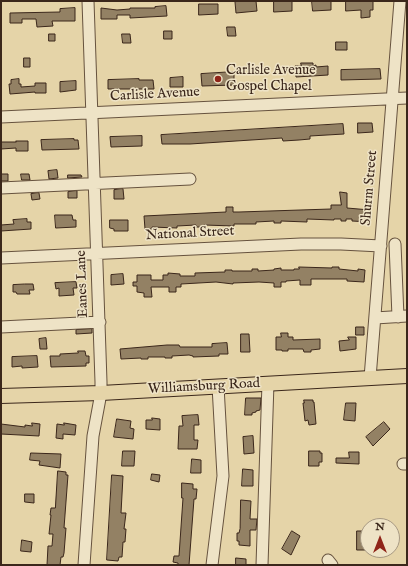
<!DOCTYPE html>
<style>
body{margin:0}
#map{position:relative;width:408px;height:566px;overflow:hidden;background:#e5d4a8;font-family:"IM FELL English",serif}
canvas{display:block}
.frame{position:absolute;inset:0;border:2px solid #3b271b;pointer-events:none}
.north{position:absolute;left:360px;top:518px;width:40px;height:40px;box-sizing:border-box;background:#eee3c6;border:1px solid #a69882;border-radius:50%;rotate:0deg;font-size:11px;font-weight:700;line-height:16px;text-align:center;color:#3b271b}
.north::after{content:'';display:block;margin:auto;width:14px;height:18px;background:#8f2418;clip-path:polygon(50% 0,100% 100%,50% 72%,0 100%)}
</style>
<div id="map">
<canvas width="408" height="566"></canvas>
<div class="frame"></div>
<div class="north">N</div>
</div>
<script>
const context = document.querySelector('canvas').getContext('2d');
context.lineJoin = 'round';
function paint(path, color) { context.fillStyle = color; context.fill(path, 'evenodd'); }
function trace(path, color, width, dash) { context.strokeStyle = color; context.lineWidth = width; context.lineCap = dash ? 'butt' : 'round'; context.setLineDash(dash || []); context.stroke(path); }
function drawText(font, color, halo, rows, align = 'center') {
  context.font = font + ' "IM FELL English",serif'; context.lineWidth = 3; context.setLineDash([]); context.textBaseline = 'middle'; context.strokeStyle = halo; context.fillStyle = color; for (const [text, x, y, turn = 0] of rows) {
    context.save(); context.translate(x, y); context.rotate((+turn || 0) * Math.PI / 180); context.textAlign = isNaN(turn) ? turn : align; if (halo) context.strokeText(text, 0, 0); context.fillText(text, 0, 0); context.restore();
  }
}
const building = new Path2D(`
 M256,1L257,11L236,13L235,2Z
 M274,1H292V11L274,12Z
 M312,1H331V10L313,11Z
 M346,1H373V10H370V17L361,18V10L346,11Z
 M199,4H218V14L199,15Z
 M166,6L167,16L130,18V15H117V19H101V8L117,10L130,9V8H155V7Z
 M75,8V21H52L53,26L37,27L36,19H22V23H10V13L60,12V9Z
 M227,27H235L236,36H228Z
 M164,31H172V39H164Z
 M49,34H55V41H49Z
 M122,34H130L131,43H123Z
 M336,42H347V50H336Z
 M24,58H30V67H24Z
 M301,63H313V66L316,65V67L328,66V75L296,77L295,66H301Z
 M380,69L381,79L341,80V70Z
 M234,72V85L202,86L201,74Z
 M183,77V87H170V78Z
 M19,79V84H21V87L35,86V83H46V93H35V92L10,94L9,84H11V80Z
 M139,79V80H153L154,89H108V80Z
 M76,81V90L60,92V82Z
 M358,123H372L373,132L358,133Z
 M343,124L344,134L310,136V139L299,140L283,141L282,138L190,144H162L161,135Z
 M142,136V146L111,147L110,137Z
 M74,139V140H78L79,149L42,150L41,140Z
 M16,141H28V151H16V148L1,149V142H16Z
 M57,170L58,178L49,179L48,171Z
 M1,174H8V181H1Z
 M21,174H29L30,180H22Z
 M68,175H81L82,177L68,178Z
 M123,189L124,199H114V190Z
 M77,191V198H68V192Z
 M340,192L347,193V208L370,210V222L352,221V219H346V221H341V219H334V220L307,219V222L281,221V223H274V221L256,222V224H234V226L204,225L203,227H196V225L177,226V228L152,227V229H145L144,216L226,212V207H233V212H239L331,209V205H341Z
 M39,193L40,199L32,200L31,194Z
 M55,215H72L73,220H76V227L56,228Z
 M27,219V222H31V229L1,231V225L14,224L13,220Z
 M110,220H128V231H114V229L110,228Z
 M299,267L332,268V267H339V269L358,271V269L365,270L364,282L347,281V279H311V285H300V280L286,281V282H281V287H274V283L259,282L233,283V284L216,282L181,284V287H176V292H169V287H151L152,297H144V293L137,292V286H133V282H137V275H151V280H163V275H168V273L180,274V276H195V273L225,272V270H232V271H252V269H258V271L274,270V269L281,268V270H294V269H299Z
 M123,274L124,284L111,285V275Z
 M76,282L77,288H73L74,295L59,296V288L56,289L55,283Z
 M25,284H33L34,290H29L30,294H17L16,292H13V285Z
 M356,327H364V335H356Z
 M92,329V333L76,334V330Z
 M281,333H288V337H293V340L320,339V349L311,350V352H304L303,349H288V351H282V350H276V337H281Z
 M241,334H249L250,352H241Z
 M348,337H356V349L340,351L339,341L349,340Z
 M46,338L47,349H40L39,339Z
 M227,343L228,354H219V356L193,357V356L189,355L172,356V358H165V357H148V359H141V358L121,359L120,349L167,345H179L180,347H212V344Z
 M78,351H85L86,356H89V363H86V366L51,367L50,356H60V354L78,353Z
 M37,356L38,367L22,368V366L12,367V357Z
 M246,398H261L260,410L256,411V412L252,413V415H245Z
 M304,400H313V402H314L316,424L309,425L308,420L305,421L303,403H304Z
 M346,403H356L355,421L344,420Z
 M198,415L199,425H194V440H198L197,449H178L179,426H183L182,416Z
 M152,418L160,419V430L146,429V420H152Z
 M117,419L131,421L130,428L134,429L133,439L114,437Z
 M384,422L390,429L373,446L366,437Z
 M32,423L40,424L39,436L1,434V424L25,427V425L32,426Z
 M64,423L76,425L75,435L63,434V439L56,438L57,424L64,425Z
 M253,436L254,453L244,454L243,437Z
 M123,451H135L134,466H122Z
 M309,451H320V453H322V462H319V466H309Z
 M349,452H359V464L336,463V458H349Z
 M31,453L61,454L60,468L39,465L40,461L30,460Z
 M192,459L201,460V473H191Z
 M243,469L253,470V486H242Z
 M58,471L66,472V475H68L64,528H66L64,553L63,557H61L60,565H47L48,546H52L53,534H49L51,515H50L51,508H55Z
 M152,474L160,475L159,482L151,480Z
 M112,475L123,476L121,513H126L124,529H126L125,542H123L122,557H119L118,561L107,560Z
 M182,483L193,484V489H197L196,499H194L189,565H178V563L173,562L174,556H179L183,498H182Z
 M25,494H34V503L25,502Z
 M241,500L251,501L250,519H257L256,530H250V546L239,545V541H237V533H239L240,529Z
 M292,531L300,536L291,555L282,549Z
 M357,531H367L366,550H357Z
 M22,540L32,542L31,552L21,551Z
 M236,558L246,559V565H236Z`);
paint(building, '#938164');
trace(building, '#3b271b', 1);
const minor = new Path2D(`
 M1,117L407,98
 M1,188L190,179
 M395,244L398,317
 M1,258L301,244H341L381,246
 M375,318L407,316
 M1,327L100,322
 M370,378L400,1
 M403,464H407
 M328,560L332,565
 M84,565L93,436L101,393V382L88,1
 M212,565L223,476L218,386
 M262,565L268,383`);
const major = new Path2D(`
 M1,396L101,393L407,376`);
trace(minor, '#66523e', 13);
trace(major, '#3b271b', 16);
trace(minor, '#eee3c6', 11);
trace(major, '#e5d4a8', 14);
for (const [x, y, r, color] of [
 [218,79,4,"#8f2418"]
]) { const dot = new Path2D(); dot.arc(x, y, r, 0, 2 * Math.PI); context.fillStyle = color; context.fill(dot); trace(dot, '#eee3c6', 1.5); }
drawText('14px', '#3b271b', '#eee3c6', [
 ["Carlisle Avenue",226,71],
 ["Gospel Chapel",226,87]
], 'left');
drawText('14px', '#3b271b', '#eee3c6', [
 ["Carlisle Avenue",155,95,-3],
 ["Shurm Street",370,188,-85],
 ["National Street",190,234,-3],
 ["Eanes Lane",83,284,-92],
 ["Williamsburg Road",204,387,-3]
]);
</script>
